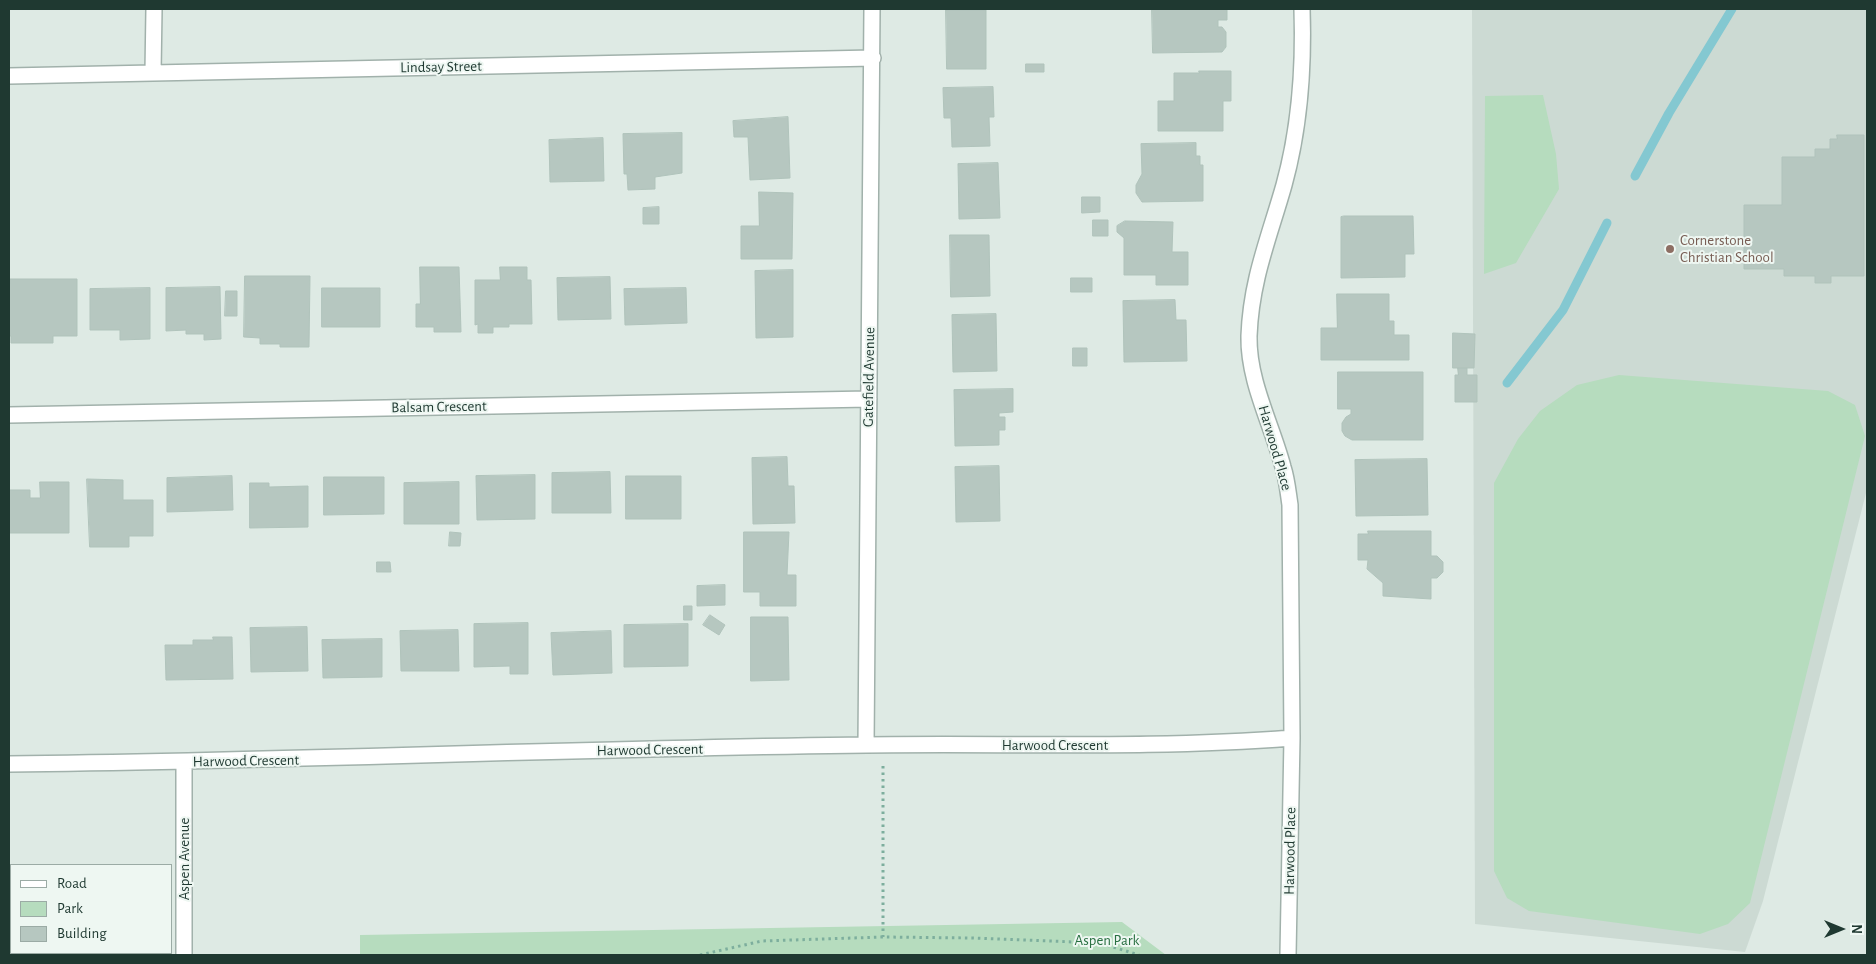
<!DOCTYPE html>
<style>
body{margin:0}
#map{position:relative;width:1876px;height:964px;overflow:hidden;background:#deeae4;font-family:"Alegreya Sans",sans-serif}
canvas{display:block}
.frame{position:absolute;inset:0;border:10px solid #1f3931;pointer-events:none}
.legend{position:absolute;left:10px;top:864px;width:162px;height:90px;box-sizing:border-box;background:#eef7f2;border:1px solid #9baba5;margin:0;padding:6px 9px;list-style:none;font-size:15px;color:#1f3931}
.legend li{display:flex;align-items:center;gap:10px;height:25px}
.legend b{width:25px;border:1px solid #9baba5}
.north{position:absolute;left:1816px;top:904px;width:50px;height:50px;-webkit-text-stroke:4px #eef7f2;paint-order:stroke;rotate:90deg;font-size:14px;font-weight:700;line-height:20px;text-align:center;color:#1f3931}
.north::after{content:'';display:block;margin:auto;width:18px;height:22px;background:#1f3931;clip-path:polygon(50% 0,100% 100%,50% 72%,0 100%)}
</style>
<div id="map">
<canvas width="1876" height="964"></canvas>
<div class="frame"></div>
<ul class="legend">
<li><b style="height:6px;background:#fff"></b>Road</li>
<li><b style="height:14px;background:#b6dcbe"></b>Park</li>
<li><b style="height:14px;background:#b6c7c0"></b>Building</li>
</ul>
<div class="north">N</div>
</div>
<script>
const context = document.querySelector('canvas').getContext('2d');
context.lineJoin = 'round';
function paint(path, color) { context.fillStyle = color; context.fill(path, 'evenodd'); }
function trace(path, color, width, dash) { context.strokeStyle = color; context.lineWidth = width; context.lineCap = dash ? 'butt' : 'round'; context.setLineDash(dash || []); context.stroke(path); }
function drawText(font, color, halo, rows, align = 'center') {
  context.font = font + ' "Alegreya Sans",sans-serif'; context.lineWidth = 4; context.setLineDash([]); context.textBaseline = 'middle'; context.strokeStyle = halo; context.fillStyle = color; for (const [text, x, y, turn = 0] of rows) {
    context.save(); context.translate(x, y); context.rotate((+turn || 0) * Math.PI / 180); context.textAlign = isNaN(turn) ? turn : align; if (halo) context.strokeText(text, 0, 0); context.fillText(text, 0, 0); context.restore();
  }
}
paint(new Path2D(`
 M1472,9H1867V489L1763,901L1745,952L1475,924Z`), '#ccdad3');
paint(new Path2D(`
 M1543,95L1556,154L1559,189L1516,263L1484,274L1485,96Z
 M1619,375L1828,391L1855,405L1865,436L1750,903L1728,924L1700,934L1529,911L1507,898L1494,871V483L1518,439L1540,411L1577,385Z
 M1122,922L1166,955H360V935Z`), '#b6dcbe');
trace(new Path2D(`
 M1635,176L1669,113L1732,9
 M1507,383L1563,310L1607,223`), '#84c8d1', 9);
const building = new Path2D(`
 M1152,9H1227V20H1218V27H1222L1226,32V47L1222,52L1153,53Z
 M946,10H986V69H947Z
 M1026,64H1044V72H1026Z
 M1199,71H1231V101H1223V131H1158V101H1174V73H1199Z
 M993,87L994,117H989L990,146L952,147L951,118H944L943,88Z
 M788,117L790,178L750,180L748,137H734L733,121Z
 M682,133V173L655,177V189L628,190L627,174H624L623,134Z
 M1837,135H1864V276H1831V283H1815V276H1784V269H1744V205H1782V157H1815V149H1830V139H1837Z
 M603,138L604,181L550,182L549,140Z
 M1196,143V156H1200V165H1203V201L1142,202L1136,193V185L1142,174L1141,144Z
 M998,163L1000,218L959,219L958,164Z
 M759,192L793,193L792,259H741V226H759Z
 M1082,197H1100V212L1082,213Z
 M659,207V224H643V208Z
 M1344,216H1413L1414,254H1405V277L1341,278V217Z
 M1093,220H1108V236H1093Z
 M1125,221L1173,222L1172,252H1188V285H1156V275H1124V238L1117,232V226Z
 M950,235H989L990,296L951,297Z
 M420,267H459L461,332H434V327H416V304H420Z
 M500,267H527V280H531L532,324H509V327H493V333H478V324L475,325V280H500Z
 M793,270V337L756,338L755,271Z
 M245,276H310L309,347H280V344H260V338L244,337Z
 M610,277L611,319L558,320L557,278Z
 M1071,278H1092V292H1071Z
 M10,279H77V336H53V343H11V336H9Z
 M220,287L221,339L204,340V334H186V330L166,331V288Z
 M150,288V339L120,340V330H90V289Z
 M322,288H380V327H322Z
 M686,288L687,323L625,325L624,289Z
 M226,291H237V316H225Z
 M1337,294H1389V321H1394V335H1409V360H1321V328H1337Z
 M1175,300L1176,320H1186L1187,361L1124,362L1123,301Z
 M996,314L997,371L953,372L952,315Z
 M1453,333L1475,334L1474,368H1453Z
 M1073,348H1087V366H1073Z
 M1458,368H1467V375H1477V402H1455V375H1458Z
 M1338,372H1423V440H1352L1345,436L1342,431V423L1346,417L1351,414V409H1338Z
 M1013,389V412L999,413V417H1005V430H999V445L955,446L954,390Z
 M787,457L788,486H794L795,523L753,524L752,458Z
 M1427,459L1428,515L1356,516L1355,460Z
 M999,466L1000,521L956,522L955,467Z
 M610,472L611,513H552V473Z
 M535,475V519L477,520L476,476Z
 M232,476L233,510L167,512V478Z
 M626,476H681V519H626Z
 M324,477H384V514L324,515Z
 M87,479L123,480V500H153V536H129V547H90Z
 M40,482H69V533H9V490H30V498H40Z
 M459,482V524H404V483Z
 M250,483H269V487L308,486V527L250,528Z
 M1368,531H1431V556H1437L1443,562V572L1437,578H1431V599L1383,596V583L1367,569L1368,560H1358V534H1368Z
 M450,532L461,533L460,546H449Z
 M744,532H789L787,575H796V606H760V592H744Z
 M377,562H390L391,572H377Z
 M725,585V605L697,606V586Z
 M684,606H692V620H684Z
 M710,615L725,625L719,635L703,625Z
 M751,617H788L789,680L751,681Z
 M528,623V674H510V666L474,667V624Z
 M688,624V666L624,667V625Z
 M307,627L308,671L251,672L250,628Z
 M458,630L459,671H401L400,631Z
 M611,631L612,673L553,675L551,633Z
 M213,637H232L233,679L166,680L165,645H193V640H213Z
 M382,639V677L323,678L322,640Z`);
paint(building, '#b6c7c0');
trace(building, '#b0c3bb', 1);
const minor = new Path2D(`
 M153,72L154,9
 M9,76L873,58
 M9,415L869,399
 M866,745L872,9
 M184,762V955
 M9,764C295,761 581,748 867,745C1008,743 1151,749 1292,738
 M1288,955L1292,738L1290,505C1288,492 1287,479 1283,467C1272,425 1248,381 1249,336C1251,280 1269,238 1284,185C1300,127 1304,68 1302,9`);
trace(minor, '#a1b1ab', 18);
trace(new Path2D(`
 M883,766V937
 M700,955L762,941L883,937L972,938L1100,943L1139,955`), '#7dae9d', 3, [2.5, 4]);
trace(minor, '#fff', 15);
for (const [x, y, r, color] of [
 [1670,249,5,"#8d6e63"]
]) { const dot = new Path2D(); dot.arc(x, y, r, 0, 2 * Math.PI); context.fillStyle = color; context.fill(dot); trace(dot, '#eef7f2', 2); }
drawText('15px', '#1f3931', '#eef7f2', [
 ["Lindsay Street",441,67,-1],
 ["Gatefield Avenue",869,377,-89],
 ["Balsam Crescent",439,407,-1],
 ["Harwood Place",1275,448,74],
 ["Harwood Crescent",1055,745],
 ["Harwood Crescent",650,750,-1],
 ["Harwood Crescent",246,761,-1],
 ["Harwood Place",1290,851,-89],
 ["Aspen Avenue",184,859,-90]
]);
drawText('15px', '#785e54', '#eef7f2', [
 ["Cornerstone",1680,240],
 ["Christian School",1680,257]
], 'left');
drawText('15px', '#297042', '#eef7f2', [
 ["Aspen Park",1107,940]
]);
</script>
